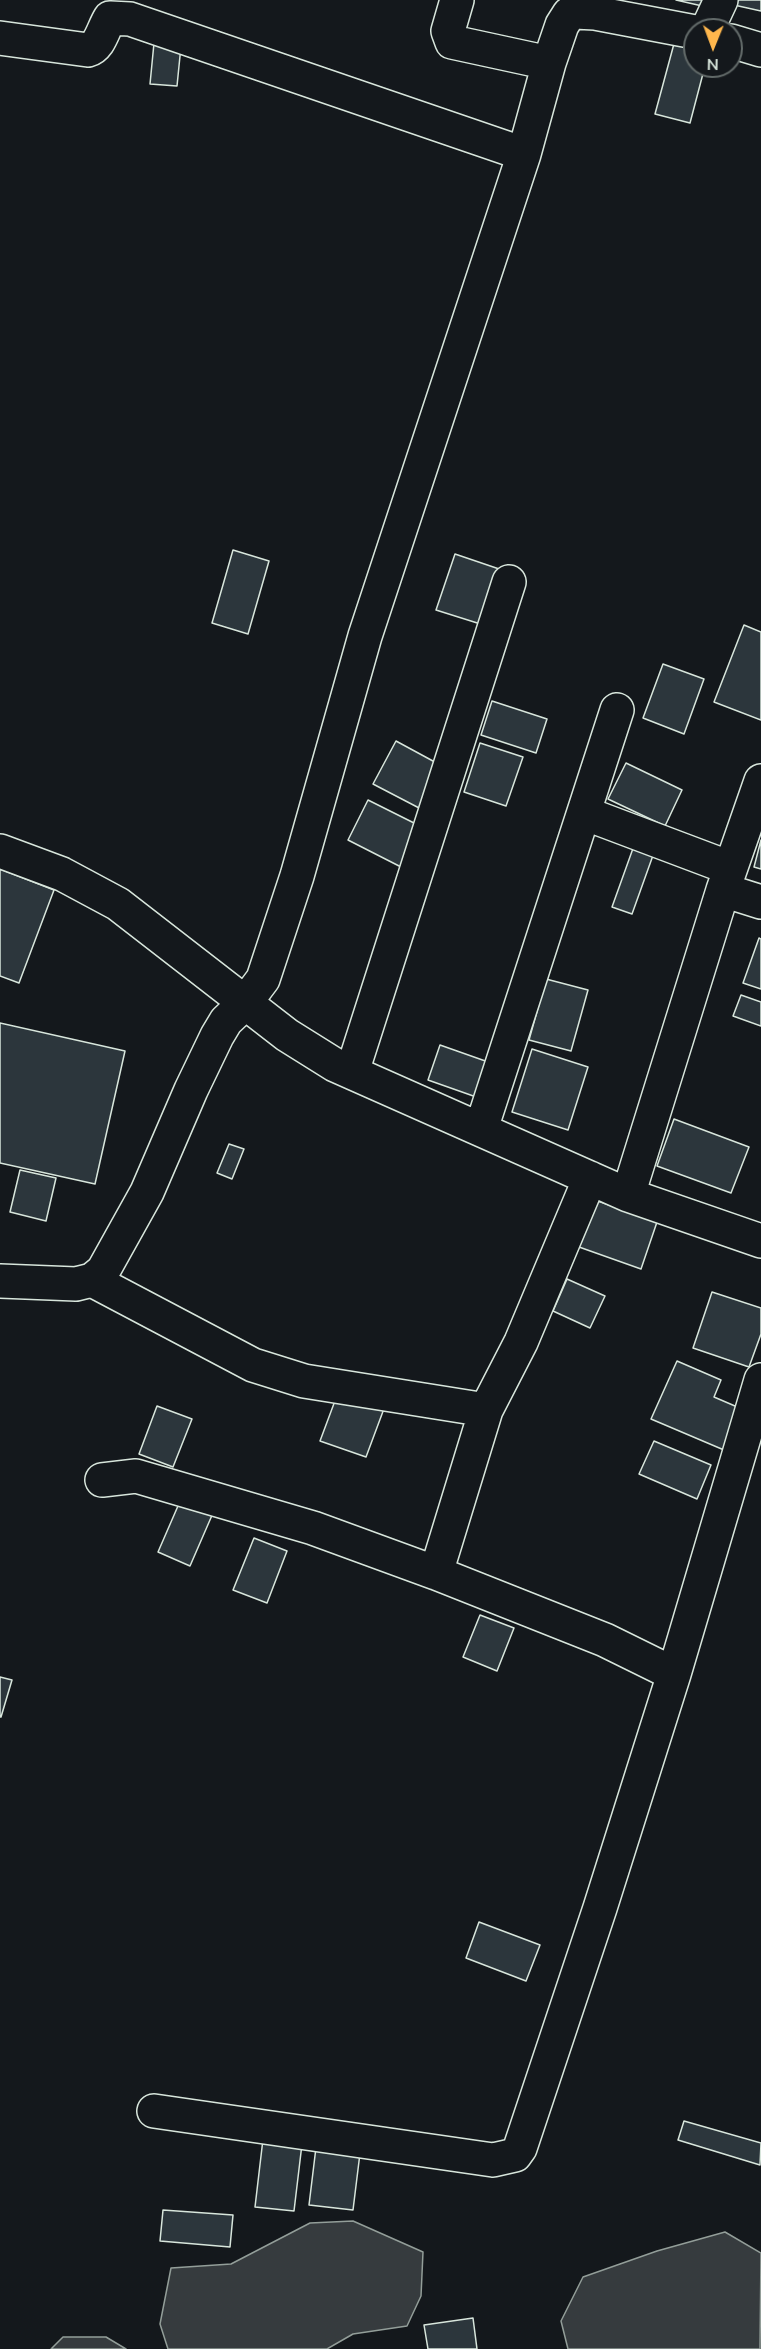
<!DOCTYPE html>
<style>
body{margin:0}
#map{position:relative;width:761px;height:2349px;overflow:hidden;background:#14181c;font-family:"Nunito Sans",sans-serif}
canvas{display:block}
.north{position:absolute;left:683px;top:18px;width:60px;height:60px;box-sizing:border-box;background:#14181c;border:2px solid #626a69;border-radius:50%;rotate:181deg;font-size:16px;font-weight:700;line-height:24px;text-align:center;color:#d8e6dc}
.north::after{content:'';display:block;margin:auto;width:21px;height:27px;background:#ffb74d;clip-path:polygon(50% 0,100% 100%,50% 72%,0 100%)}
</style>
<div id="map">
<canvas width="761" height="2349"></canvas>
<div class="north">N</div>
</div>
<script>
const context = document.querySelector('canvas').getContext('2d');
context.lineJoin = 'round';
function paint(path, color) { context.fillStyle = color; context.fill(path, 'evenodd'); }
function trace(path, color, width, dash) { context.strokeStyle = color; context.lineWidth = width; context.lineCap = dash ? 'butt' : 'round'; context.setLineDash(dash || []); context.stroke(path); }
const water = new Path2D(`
 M353,2221L423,2252L421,2296L407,2326L353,2334L327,2349H168L160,2324L171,2268L231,2264L310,2223Z
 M725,2232L761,2253L760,2349H568L561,2321L583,2277L657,2251Z
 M63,2337H106L126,2349H51Z`);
paint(water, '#363b3e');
trace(water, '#939e99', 1.5);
const building = new Path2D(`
 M676,0H713L711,8Z
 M735,0H761V11L734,5Z
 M675,40L695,45V66H705L690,123L655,114Z
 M154,43L181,46L177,86L150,84Z
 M233,550L269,561L248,634L212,623Z
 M455,554L508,572L490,627L436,610Z
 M744,625L761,632V720L714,702Z
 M663,664L704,679L684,734L643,718Z
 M492,701L547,719L536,753L481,735Z
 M396,741L444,767L421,809L373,784Z
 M480,743L523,757L506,806L464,792Z
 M626,763L682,790L665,826L608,799Z
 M368,800L424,828L403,868L348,840Z
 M636,840L656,847L632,914L612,907Z
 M761,840V869L754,867Z
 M0,869L54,890L19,983L0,976Z
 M759,938L761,939V989L743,983Z
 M546,979L588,990L571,1051L529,1040Z
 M741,995L761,1002V1026L733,1016Z
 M0,1023L125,1051L95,1184L0,1163Z
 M440,1045L491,1063L479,1098L428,1080Z
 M532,1049L588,1067L568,1130L512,1112Z
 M674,1119L749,1147L731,1193L657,1166Z
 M229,1144L244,1149L232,1179L217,1173Z
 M20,1170L56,1178L46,1221L10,1212Z
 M595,1200L657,1222L641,1269L579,1247Z
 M567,1279L605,1296L590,1328L553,1311Z
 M712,1292L761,1308V1334L749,1367L693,1348Z
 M677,1361L721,1380L714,1397L742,1409L724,1450L651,1419Z
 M339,1390L385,1406L366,1457L320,1441Z
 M157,1406L192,1419L173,1467L139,1454Z
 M654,1441L711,1465L697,1499L639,1474Z
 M181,1499L213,1513L190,1566L158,1552Z
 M254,1538L287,1551L267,1603L233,1590Z
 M480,1615L514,1628L497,1671L463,1657Z
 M0,1677L12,1680L1,1717H0Z
 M479,1922L540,1945L526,1981L466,1958Z
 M684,2121L761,2143L760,2165L678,2140Z
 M318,2131L362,2137L353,2210L309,2205Z
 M263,2139L302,2144L294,2211L255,2207Z
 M163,2210L233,2215L230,2247L160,2241Z
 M473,2318L477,2349H428L424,2325Z`);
paint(building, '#2c363c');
trace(building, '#d8e6dc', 1.5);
const minor = new Path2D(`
 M457,0L448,31L452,42L549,63
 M707,30L721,0
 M0,38L88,50C100,47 103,29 110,18L130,19L524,154
 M731,41L761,50
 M584,813L730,868
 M0,851L62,874L118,904L287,1035L335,1065L628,1195L761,1241
 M723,890L761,902
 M352,1072L509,582
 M481,1129L617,710
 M628,1195L723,890L761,781
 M92,1280L253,1365L304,1381L486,1410
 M0,1281L76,1284L92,1280L103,1271L147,1192L191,1090L217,1036L226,1021L245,1003L263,979L297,876L365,636L524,154L549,63L562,25L569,14L575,12L595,13L695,32
 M102,1480L136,1476L313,1528L436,1573L605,1640L674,1674
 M436,1573L486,1410L521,1342L590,1178
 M154,2111L493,2160L515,2155L520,2148L600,1908L674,1674L761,1380`);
trace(minor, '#d8e6dc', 36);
trace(minor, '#14181c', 33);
</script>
